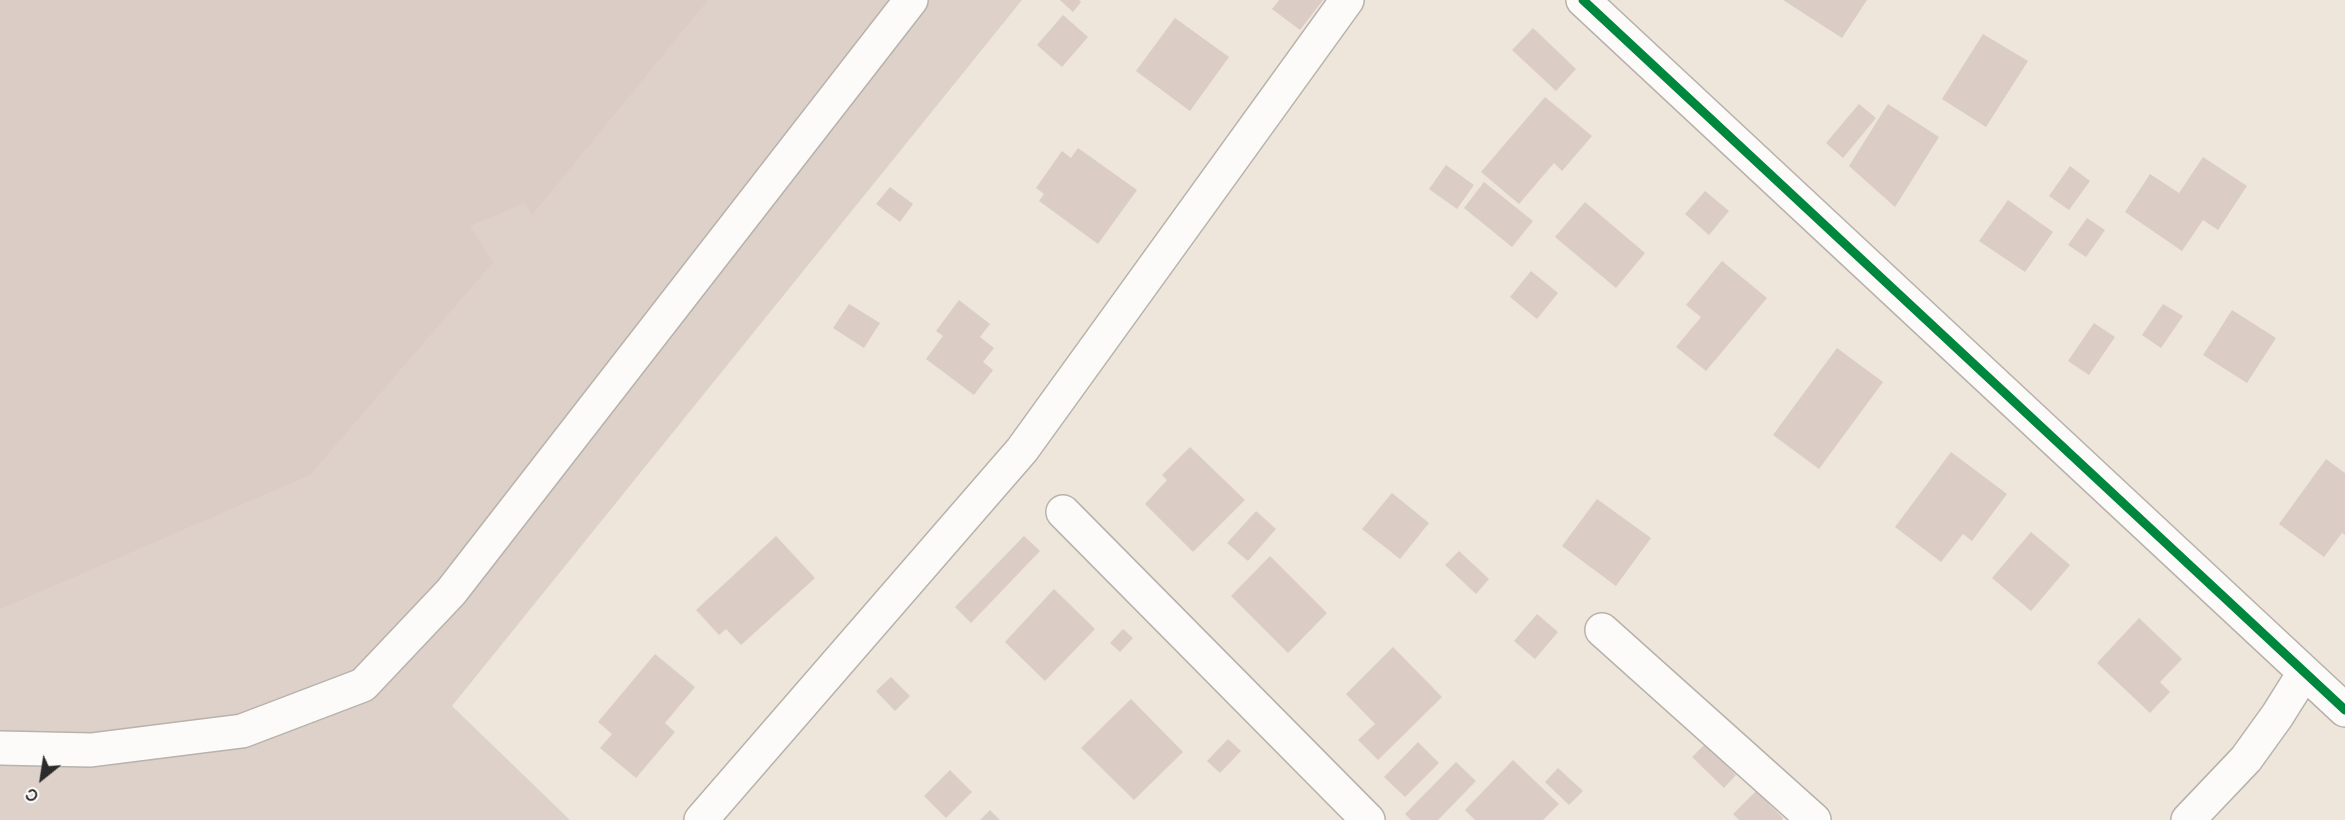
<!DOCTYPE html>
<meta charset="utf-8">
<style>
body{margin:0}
#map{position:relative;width:2345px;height:820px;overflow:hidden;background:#eee6da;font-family:"Balsamiq Sans",sans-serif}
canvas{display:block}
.north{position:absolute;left:12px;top:748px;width:60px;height:60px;-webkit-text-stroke:4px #fff;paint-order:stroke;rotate:210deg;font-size:16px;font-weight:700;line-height:24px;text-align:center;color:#2b2b2b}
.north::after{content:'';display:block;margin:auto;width:21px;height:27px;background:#2b2b2b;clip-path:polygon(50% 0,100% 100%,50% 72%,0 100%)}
</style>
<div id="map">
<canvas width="2345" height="820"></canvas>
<div class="north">С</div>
</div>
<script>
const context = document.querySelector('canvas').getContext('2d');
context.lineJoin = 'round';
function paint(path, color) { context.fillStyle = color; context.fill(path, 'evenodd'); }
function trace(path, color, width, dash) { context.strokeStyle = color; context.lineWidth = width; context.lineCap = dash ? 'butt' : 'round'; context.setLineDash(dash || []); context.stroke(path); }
paint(new Path2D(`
 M0,0H1022L452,706L570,820H0Z`), '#ded1ca');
paint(new Path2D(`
 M0,0H708L532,215L525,203L470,226L493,262L310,475L0,609Z
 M1060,0H1079L1081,2L1073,12Z
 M1279,0H1323L1300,30L1272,9Z
 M1783,0H1867L1842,38Z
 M1063,15L1088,37L1062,67L1037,45Z
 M1175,18L1229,57L1190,111L1136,71Z
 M1533,28L1576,69L1556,91L1512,50Z
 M1983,34L2028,61L1986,127L1942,99Z
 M1545,97L1592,136L1562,171L1554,163L1519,204L1481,172Z
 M1859,104L1876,118L1843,158L1826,143Z
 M1888,104L1939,137L1895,207L1849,166Z
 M1078,148L1137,190L1098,244L1039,201L1044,194L1036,188L1062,151L1071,158Z
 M2203,157L2247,186L2218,230L2203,220L2182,251L2125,212L2150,174L2179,193Z
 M1446,165L1474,185L1457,209L1429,189Z
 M2070,166L2090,181L2069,210L2049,196Z
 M1484,182L1533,221L1512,247L1464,208Z
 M890,187L913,204L900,222L876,204Z
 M1705,191L1729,211L1709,235L1685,214Z
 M2008,200L2053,232L2025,272L1979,241Z
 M1585,202L1645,253L1616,288L1555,237Z
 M2087,218L2105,230L2086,257L2068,245Z
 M1722,261L1767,298L1706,371L1676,347L1701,317L1686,305Z
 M1531,271L1558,293L1537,319L1510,297Z
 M959,300L990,324L980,337L994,348L983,362L993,370L974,395L926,359L943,336L936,331Z
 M849,304L880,323L864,348L833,328Z
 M2163,304L2183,316L2161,348L2142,335Z
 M2232,310L2276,338L2247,383L2203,355Z
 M2094,323L2115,337L2089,375L2068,361Z
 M1837,348L1883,382L1819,469L1773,435Z
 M1190,447L1245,500L1193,552L1145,504L1167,480L1162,475Z
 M1951,452L2007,494L1972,541L1963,534L1941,562L1895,527Z
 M2326,459L2345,473V535L2342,533L2324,557L2279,524Z
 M1392,493L1429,523L1400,559L1362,529Z
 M1597,499L1651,538L1616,586L1562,546Z
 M1256,511L1276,529L1248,561L1227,543Z
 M2031,532L2070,565L2031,611L1992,578Z
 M776,536L815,578L741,645L726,629L719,635L696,610Z
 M1024,536L1040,551L971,623L955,607Z
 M1459,551L1489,579L1476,594L1445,565Z
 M1270,556L1327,613L1288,653L1231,596Z
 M1054,589L1095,629L1045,681L1005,642Z
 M1537,614L1558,632L1535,659L1514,641Z
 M2139,618L2182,659L2160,682L2170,692L2150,713L2097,663Z
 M1123,629L1133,638L1120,652L1110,643Z
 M1393,647L1442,697L1378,760L1358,740L1375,724L1346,694Z
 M655,654L695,687L665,723L675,732L636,778L600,748L612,734L598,722Z
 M891,677L910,696L895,711L876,691Z
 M1131,699L1183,752L1134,800L1081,748Z
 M1228,739L1241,751L1220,773L1207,761Z
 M1418,742L1439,763L1405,797L1384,777Z
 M1705,744L1736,775L1724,788L1692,757Z
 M1513,760L1559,804L1543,820H1475L1465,810Z
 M1456,762L1476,781L1438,820H1411L1405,814Z
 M1558,768L1583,791L1569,805L1545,782Z
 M950,770L972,792L946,818L924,796Z
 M1756,791L1783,818L1782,820H1739L1733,814Z
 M990,810L1000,820H980Z`), '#dbccc6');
const minor = new Path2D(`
 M1583,0L2345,710
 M1063,512L1368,820
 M1602,630L1814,820
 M0,748L91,750L242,731L363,685L451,592L911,0
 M701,820L1022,450L1347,0
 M2188,820L2246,759L2277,716L2304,673`);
trace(minor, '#b7b2ab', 36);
trace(minor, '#fcfbf9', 33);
trace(new Path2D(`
 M1583,0L2345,710`), '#00873e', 9);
</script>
